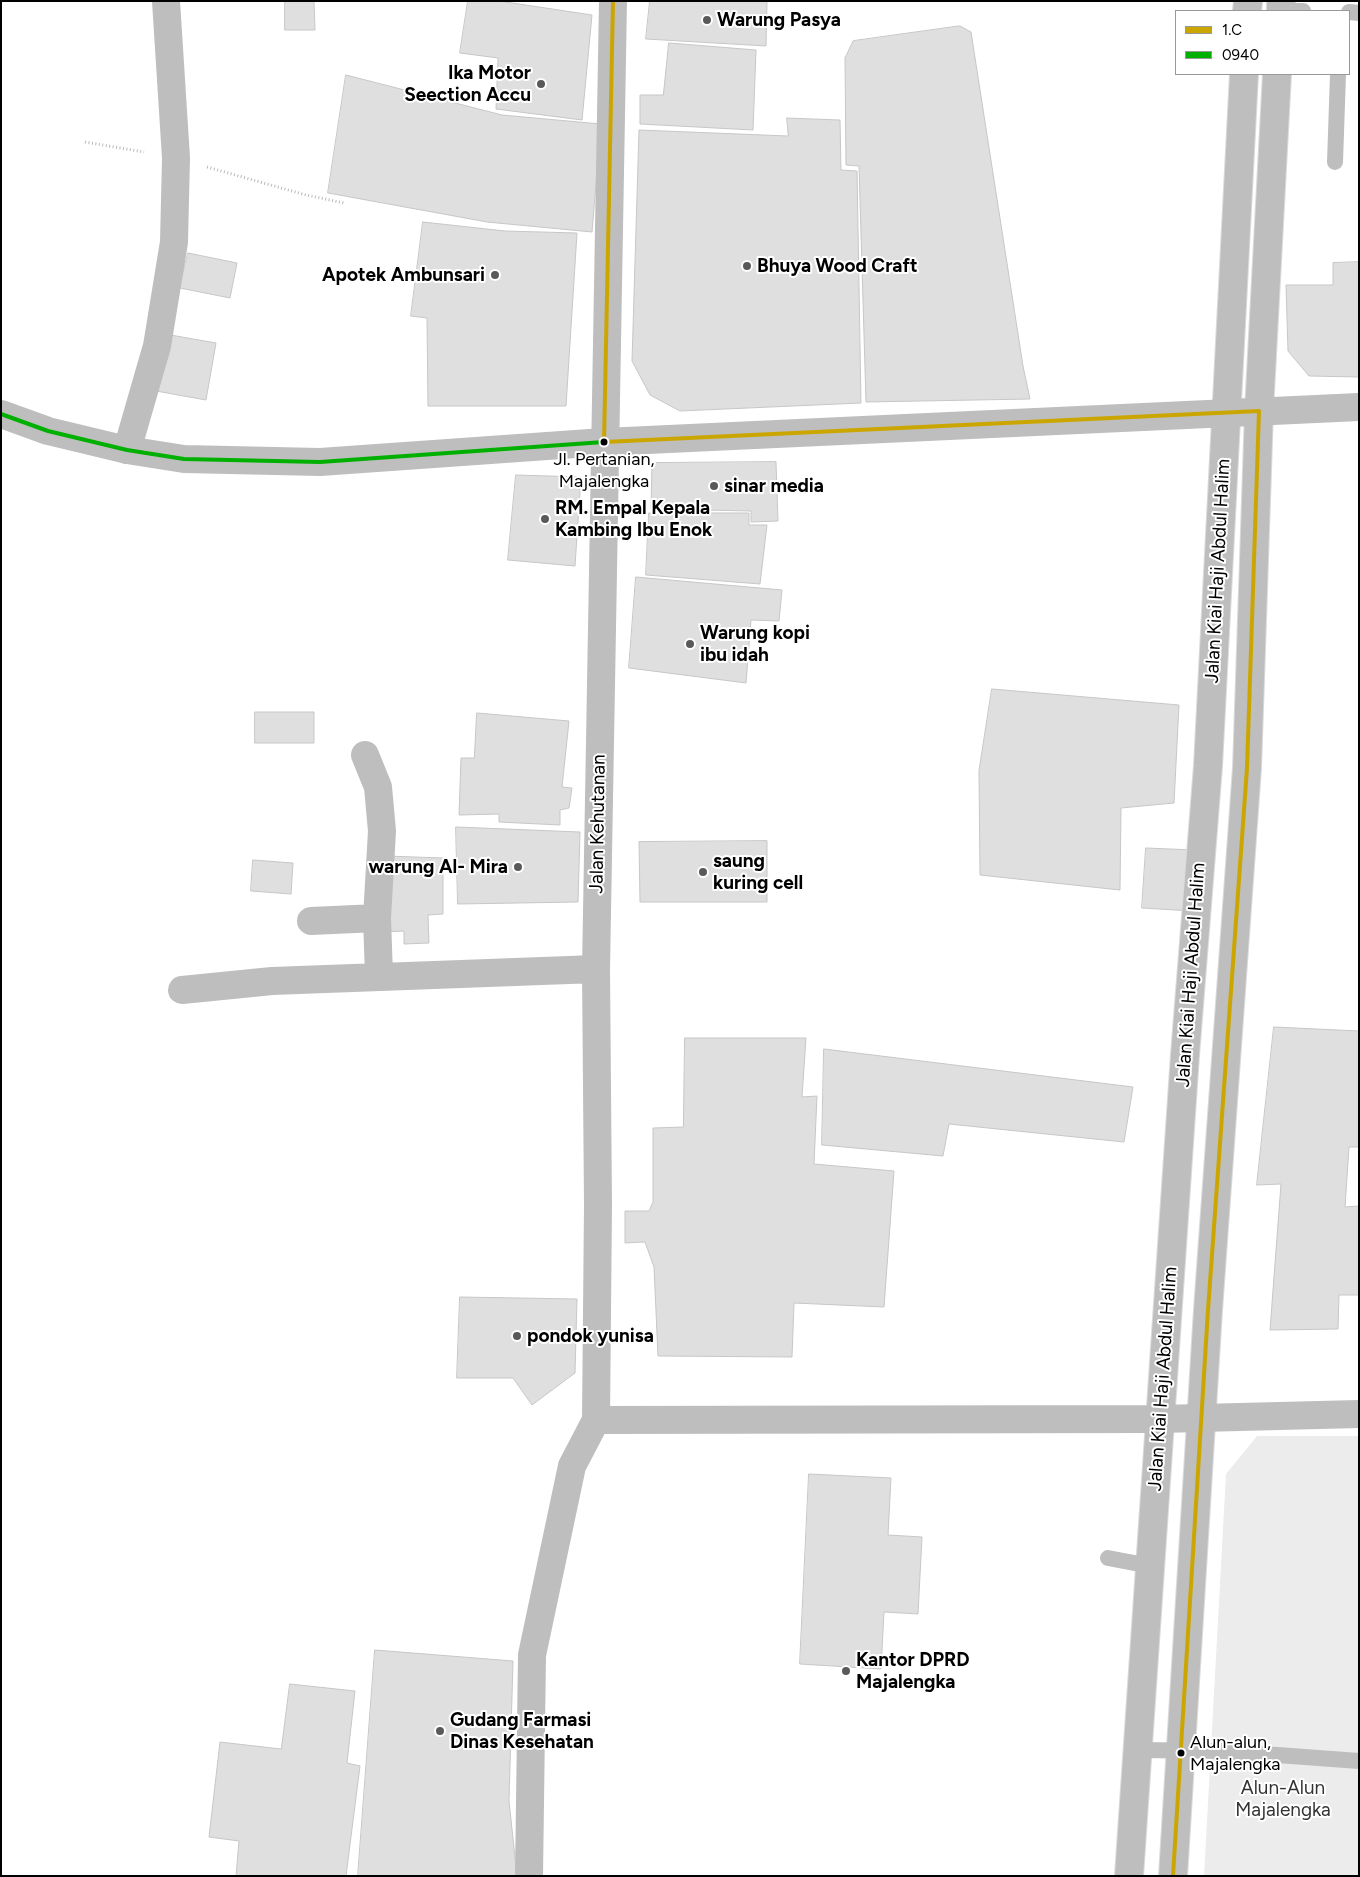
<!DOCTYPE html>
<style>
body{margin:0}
#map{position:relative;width:1360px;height:1877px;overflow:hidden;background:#fff;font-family:Figtree,sans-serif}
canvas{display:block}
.frame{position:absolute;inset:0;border:2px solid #000;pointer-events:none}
.legend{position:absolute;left:1175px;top:10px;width:175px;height:65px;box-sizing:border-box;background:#fff;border:1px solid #999;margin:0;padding:6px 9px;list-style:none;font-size:15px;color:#000}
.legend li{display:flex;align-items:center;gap:10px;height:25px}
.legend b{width:25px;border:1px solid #999}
</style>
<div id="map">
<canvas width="1360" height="1877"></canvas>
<div class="frame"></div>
<ul class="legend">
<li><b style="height:6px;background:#cca600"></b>1.C</li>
<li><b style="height:6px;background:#00b000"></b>0940</li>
</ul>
</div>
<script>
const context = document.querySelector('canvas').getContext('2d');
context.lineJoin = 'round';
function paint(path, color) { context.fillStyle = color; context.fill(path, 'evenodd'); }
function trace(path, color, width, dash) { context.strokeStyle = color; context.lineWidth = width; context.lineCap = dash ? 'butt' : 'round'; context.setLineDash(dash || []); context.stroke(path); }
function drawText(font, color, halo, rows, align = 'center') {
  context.font = font + ' Figtree,sans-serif'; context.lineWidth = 4; context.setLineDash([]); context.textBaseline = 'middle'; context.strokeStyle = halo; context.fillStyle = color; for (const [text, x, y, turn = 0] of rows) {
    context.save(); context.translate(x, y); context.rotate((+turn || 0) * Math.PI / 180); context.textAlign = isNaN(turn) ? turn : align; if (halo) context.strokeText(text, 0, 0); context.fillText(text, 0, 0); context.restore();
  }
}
paint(new Path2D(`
 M1257,1436H1359V1876H1204L1226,1474Z`), '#ececec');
const building = new Path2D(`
 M285,1H314L315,30H285Z
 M468,1H499L592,15L582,120L496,109L498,58L460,53Z
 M650,1H767L766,46L646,39Z
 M960,26L971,32L1023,366L1030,399L866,402L859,166L846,165L845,58L853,41Z
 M669,43L756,50L753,130L640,124V95H663Z
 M346,75L502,115L601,124L592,232L487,222L328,193Z
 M787,118L840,120L841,170L857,171L861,403L680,411L650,395L632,361L639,130L788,136Z
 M423,222L505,231L577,233L566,406H428L427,318L411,316Z
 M188,253L237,263L230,298L180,288Z
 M1359,262V377L1309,376L1288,351L1286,285H1333V263Z
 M165,334L216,343L206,400L156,391Z
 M776,462L778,521L751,522V511L651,509L652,463Z
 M516,475L581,477L575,566L508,560Z
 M649,513H749V525H767L760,584L646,575Z
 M636,577L782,590L779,621L751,620L746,683L629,668Z
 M992,689L1179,705L1174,803L1121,808L1120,890L980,875L979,771Z
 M255,712H314V743H255Z
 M477,713L569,721L562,787L572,788L569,808L560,810V825L499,822V814L459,815L461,758H474Z
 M456,827L580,832L578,902L458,904Z
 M767,841V902H640L639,842Z
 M1146,848L1194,850L1192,911L1142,908Z
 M386,856L443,858V914L428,915L429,943L404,944V931L383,932Z
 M253,860L293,863L291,894L251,891Z
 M1274,1027L1359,1031V1147H1349L1345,1207L1359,1206V1295H1339L1338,1329L1270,1330L1281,1184L1257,1185Z
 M685,1038H806L802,1097L817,1096L814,1164L894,1171L884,1307L794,1303L792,1357L658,1356L654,1267L645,1242L625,1243V1211H649L653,1202V1128L683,1127Z
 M824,1049L1133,1087L1124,1142L949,1124L943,1156L822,1145Z
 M460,1297L577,1299L575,1373L532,1405L513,1378H457Z
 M809,1474L891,1478L888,1535L922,1537L918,1614L884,1612L881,1669L800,1664Z
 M375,1650L513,1661L509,1801L517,1876H358Z
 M290,1684L355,1691L347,1763L360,1766L346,1876H236L239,1841L209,1837L220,1742L281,1749Z`);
paint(building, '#dfdfdf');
trace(building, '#c7c7c7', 1);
const primary = new Path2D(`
 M1247,11L1248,1
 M1281,11V1
 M1129,1876L1185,1055L1208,766L1244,74
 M1173,1876L1208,1310L1247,768L1259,411L1277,74`);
trace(primary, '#dbdbdb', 30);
trace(new Path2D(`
 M85,142L144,152
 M207,167L306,195L344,203`), '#b9b9b9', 3, [1, 2.5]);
trace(new Path2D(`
 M1281,11H1303
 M1349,12L1359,13
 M1335,162L1338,74
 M1108,1558L1150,1566
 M1138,1750L1223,1751L1359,1761`), '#bebebe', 16);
trace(new Path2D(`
 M127,450L157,346L174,242L176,158L166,1
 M365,755L378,787L382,831L377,918L379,976
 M311,921L377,918
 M182,990L272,981L596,969
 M596,1420L1160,1419L1359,1414
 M529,1876L532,1655L572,1466L596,1420L598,1205L596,969L613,1`), '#bebebe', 28);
trace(new Path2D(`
 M1,414L48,431L127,450L184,459L320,462L604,442L1359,407`), '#bebebe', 28);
trace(primary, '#bebebe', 28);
trace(new Path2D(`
 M604,442L1259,411L1247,768L1208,1310L1173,1876
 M604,442L613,1`), '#cca600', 4);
trace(new Path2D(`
 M1,414L48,431L127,450L184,459L320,462L604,442`), '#00b000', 4);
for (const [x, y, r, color] of [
 [707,20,5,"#595959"],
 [541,84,5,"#595959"],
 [747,266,5,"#595959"],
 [495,275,5,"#595959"],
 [604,442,4.5,"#000"],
 [714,486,5,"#595959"],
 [545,519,5,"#595959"],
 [690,644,5,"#595959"],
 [518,867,5,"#595959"],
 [703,872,5,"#595959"],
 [517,1336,5,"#595959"],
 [846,1671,5,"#595959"],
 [440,1731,5,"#595959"],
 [1181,1753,4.5,"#000"]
]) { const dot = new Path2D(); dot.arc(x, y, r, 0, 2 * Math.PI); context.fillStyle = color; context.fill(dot); trace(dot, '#fff', 2); }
drawText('18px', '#000', '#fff', [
 ["Jl. Pertanian,",604,460],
 ["Majalengka",604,482],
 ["Alun-alun,",1190,1743,"left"],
 ["Majalengka",1190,1765,"left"]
]);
drawText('bold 19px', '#000', '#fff', [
 ["Warung Pasya",717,20],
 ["Ika Motor",531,73,"right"],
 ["Seection Accu",531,95,"right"],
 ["Bhuya Wood Craft",757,266],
 ["Apotek Ambunsari",485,275,"right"],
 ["sinar media",724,486],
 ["RM. Empal Kepala",555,508],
 ["Kambing Ibu Enok",555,530],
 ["Warung kopi",700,633],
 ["ibu idah",700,655],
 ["saung",713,861],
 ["kuring cell",713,883],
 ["warung Al- Mira",508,867,"right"],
 ["pondok yunisa",527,1336],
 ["Kantor DPRD",856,1660],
 ["Majalengka",856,1682],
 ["Gudang Farmasi",450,1720],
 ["Dinas Kesehatan",450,1742]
], 'left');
drawText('19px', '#000', '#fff', [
 ["Jalan Kiai Haji Abdul Halim",1218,571,-87],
 ["Jalan Kehutanan",598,824,-89],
 ["Jalan Kiai Haji Abdul Halim",1191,975,-86],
 ["Jalan Kiai Haji Abdul Halim",1163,1379,-86]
]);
drawText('19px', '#333', '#fff', [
 ["Alun-Alun",1283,1788],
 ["Majalengka",1283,1810]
]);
</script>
